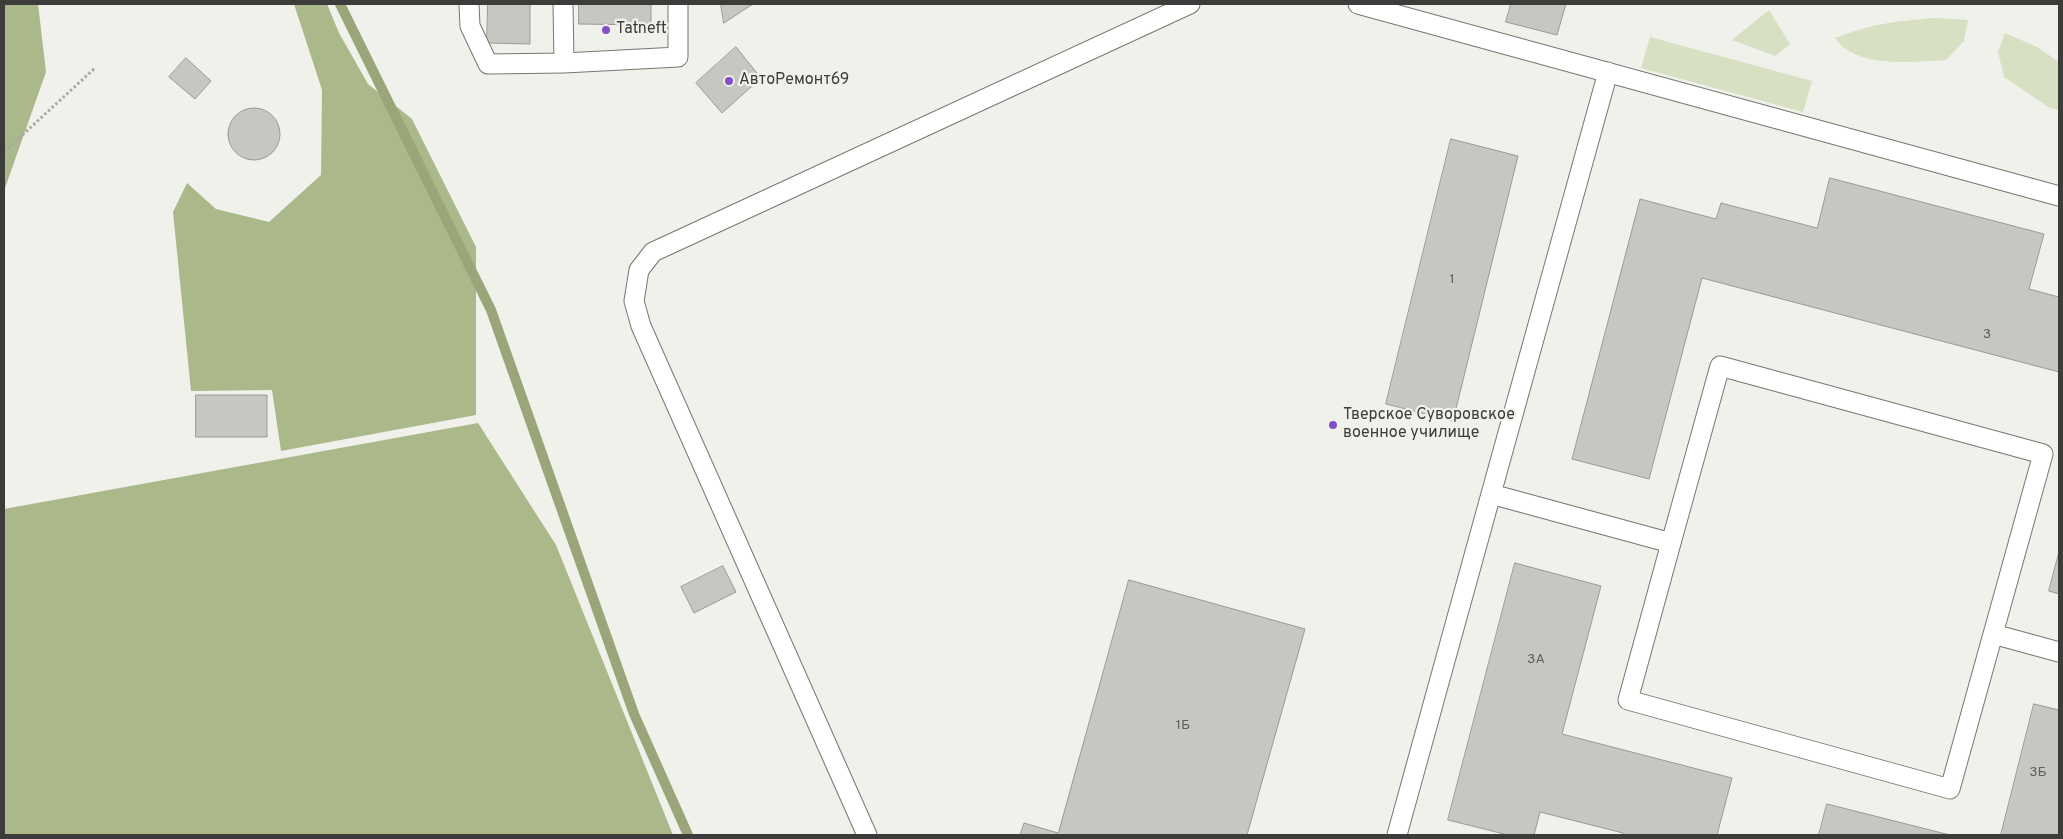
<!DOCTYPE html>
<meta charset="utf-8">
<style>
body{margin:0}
#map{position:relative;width:2063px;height:839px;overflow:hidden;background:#eff1ea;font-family:Overpass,sans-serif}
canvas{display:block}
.frame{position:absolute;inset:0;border:5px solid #3c3d3b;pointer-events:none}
</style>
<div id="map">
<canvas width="2063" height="839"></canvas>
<div class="frame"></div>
</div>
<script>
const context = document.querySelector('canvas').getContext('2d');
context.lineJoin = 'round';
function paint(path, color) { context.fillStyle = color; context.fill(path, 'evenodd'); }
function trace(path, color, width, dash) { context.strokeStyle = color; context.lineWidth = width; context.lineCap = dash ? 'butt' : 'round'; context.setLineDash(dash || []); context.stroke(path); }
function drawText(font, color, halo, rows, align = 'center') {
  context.font = font + ' Overpass,sans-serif'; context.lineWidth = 4.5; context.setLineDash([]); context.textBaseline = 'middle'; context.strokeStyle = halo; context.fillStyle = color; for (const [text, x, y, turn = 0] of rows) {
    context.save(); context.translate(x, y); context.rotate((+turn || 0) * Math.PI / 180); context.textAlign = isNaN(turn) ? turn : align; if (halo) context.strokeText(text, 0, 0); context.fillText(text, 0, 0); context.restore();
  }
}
paint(new Path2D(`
 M1769,10L1790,44L1775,56L1732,40Z
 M1935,18L1968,20L1964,41L1946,60C1913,62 1856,69 1835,38C1872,24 1895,21 1935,18Z
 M2005,33L2037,47L2059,62V110L2050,108L2004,77L1998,52Z
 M1650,37L1812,81L1803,112L1641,68Z`), '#d7e0c2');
paint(new Path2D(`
 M4,4H38L46,72L4,191Z
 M294,4H327L339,33L368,84L412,119L476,247V415L281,451L272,390L191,391L173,212L187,183L216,209L269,222L321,175L322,90Z
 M478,423L556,545L673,835H4V509Z`), '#abb88a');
trace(new Path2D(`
 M340,4L491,310L634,714L688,835`), '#9aa679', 10);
const building = new Path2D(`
 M488,4H530V44L487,43Z
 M579,4H651V25L579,24Z
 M721,4H753L724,23Z
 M1511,4H1566L1557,35L1506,22Z
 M736,47L761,78L722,113L696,83Z
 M186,58L211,81L195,99L169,77Z
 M228 134a26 26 0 1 1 52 0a26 26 0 1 1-52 0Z
 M1451,139L1518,156L1453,421L1386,404Z
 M1830,178L2044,234L2029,289L2059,297V372L1702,278L1649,479L1572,459L1640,199L1716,219L1721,203L1817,228Z
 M196,395H267V437H196Z
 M2059,552V594L2049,591Z
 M1515,563L1601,586L1562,734L1732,778L1717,835H1622L1623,833L1540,812L1534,835H1508L1448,820Z
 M723,566L736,592L694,613L681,587Z
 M1129,580L1305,629L1247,835H1020L1024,823L1058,833Z
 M2034,704L2059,710V835H2001Z
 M1827,804L1950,835H1819Z`);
paint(building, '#c5c7c1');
trace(building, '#989a93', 1);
const lane = new Path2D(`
 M469,4L470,26L488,64L564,63L563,4
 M1358,4L2059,196
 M564,63L678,57V4
 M1608,72L1491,494L1671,543L1720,366L2043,454L1950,789L1628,700L1671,543
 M1993,634L2059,652
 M867,835L641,326L634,301L639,270L653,252L1190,4
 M1397,835L1491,494`);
trace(lane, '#767771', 21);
trace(new Path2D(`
 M4,152L95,68`), '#a7a9a4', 3, [2.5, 2.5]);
trace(lane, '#fff', 19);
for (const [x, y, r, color] of [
 [606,30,5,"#834fc7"],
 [729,81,5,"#834fc7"],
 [1333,425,5,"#834fc7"]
]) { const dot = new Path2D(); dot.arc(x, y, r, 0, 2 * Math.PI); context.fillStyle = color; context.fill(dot); trace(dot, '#eff1ea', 2); }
drawText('14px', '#5e605c', null, [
 ["1",1452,280],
 ["3",1987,335],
 ["3А",1536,660],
 ["1Б",1183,726],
 ["3Б",2038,773]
]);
drawText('16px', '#3c3d3b', '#eff1ea', [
 ["Tatneft",616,30],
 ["АвтоРемонт69",739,81],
 ["Тверское Суворовское",1343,416],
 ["военное училище",1343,434]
], 'left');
</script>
